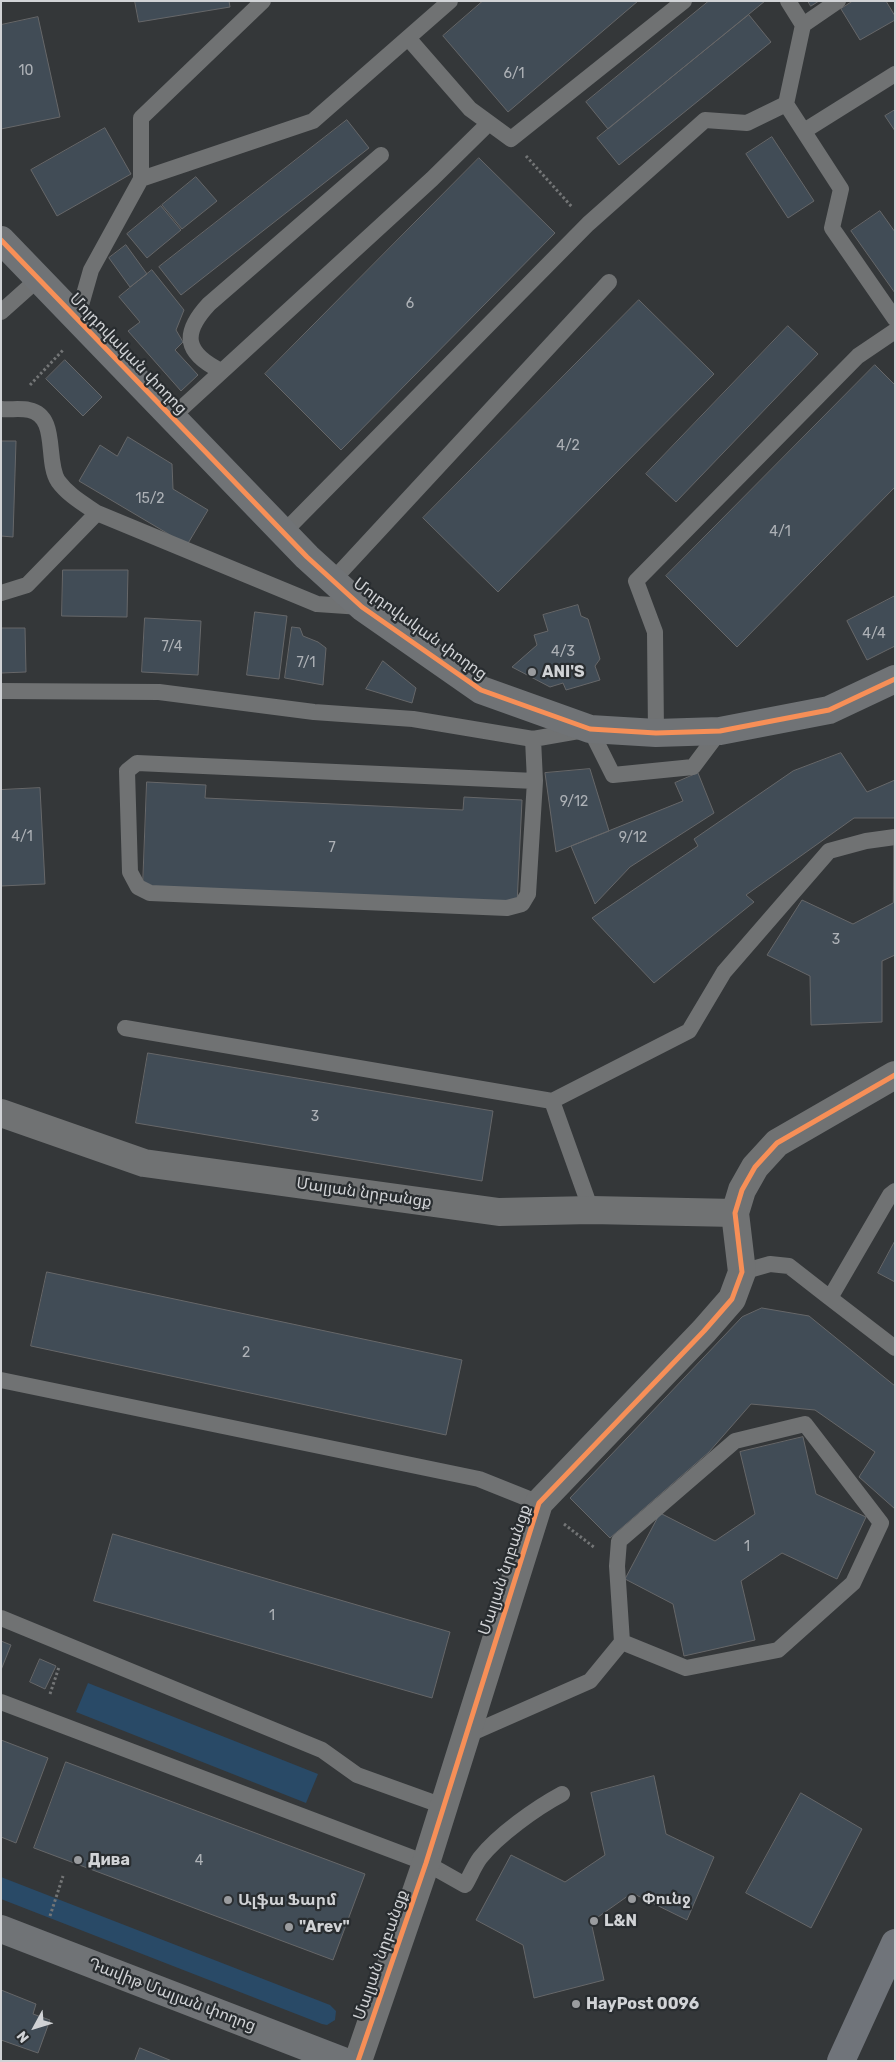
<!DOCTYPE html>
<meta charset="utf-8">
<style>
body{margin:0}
#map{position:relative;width:896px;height:2062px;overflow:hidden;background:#343739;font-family:Rubik,sans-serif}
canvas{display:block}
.frame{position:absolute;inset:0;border:2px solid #d1d3d6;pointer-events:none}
.north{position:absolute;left:10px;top:2002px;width:50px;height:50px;-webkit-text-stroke:4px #292d30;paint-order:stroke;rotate:231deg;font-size:14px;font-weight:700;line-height:20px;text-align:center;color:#d1d3d6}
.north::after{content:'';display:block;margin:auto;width:18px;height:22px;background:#d1d3d6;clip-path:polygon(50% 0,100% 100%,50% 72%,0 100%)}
</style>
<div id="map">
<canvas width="896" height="2062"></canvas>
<div class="frame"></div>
<div class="north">N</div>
</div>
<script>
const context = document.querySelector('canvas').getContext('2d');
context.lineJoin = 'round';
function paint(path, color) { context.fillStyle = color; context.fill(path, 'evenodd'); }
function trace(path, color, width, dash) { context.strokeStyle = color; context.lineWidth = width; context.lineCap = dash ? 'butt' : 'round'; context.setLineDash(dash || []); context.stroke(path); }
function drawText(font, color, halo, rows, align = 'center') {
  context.font = font + ' Rubik,"Noto Sans Armenian",sans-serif'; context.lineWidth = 4.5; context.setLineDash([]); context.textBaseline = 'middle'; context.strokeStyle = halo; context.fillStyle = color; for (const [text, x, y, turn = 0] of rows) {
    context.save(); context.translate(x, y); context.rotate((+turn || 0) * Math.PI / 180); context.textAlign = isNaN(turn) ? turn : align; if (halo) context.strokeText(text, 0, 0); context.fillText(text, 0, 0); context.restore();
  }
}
paint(new Path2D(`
 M88,1683L318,1774L306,1803L76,1712Z
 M1,1877L330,2005L336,2011L335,2020L327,2025L322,2024L1,1899Z`), '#294a67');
const building = new Path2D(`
 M135,1H229L230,7L139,22Z
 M483,1H638L508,112L443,36Z
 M709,1H765L608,129L586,102Z
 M808,1H819L811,6Z
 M853,1H886L895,16V20L860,40L841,9Z
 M749,15L771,42L619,165L597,138Z
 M38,17L60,117L1,129V25Z
 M895,110V131L885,116Z
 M347,120L369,148L181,295L159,267Z
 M105,128L131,174L57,216L31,170Z
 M772,137L814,201L788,218L746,154Z
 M479,158L555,233L341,450L265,374Z
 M196,177L217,201L182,229L162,205Z
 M161,206L181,230L147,258L127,234Z
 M880,211L895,232V293L851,231Z
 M126,245L147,274L130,287L109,258Z
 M152,270L184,310L176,330L183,342L175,350L198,375L181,391L128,331L140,322L119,297Z
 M639,300L714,374L498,592L423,518Z
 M788,326L818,354L676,502L646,474Z
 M65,360L102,397L83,416L46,379Z
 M875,365L895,385V487L737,647L666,576Z
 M128,437L172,464L173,489L208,510L187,545L79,481L100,445L117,456Z
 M1,441H16L13,537L1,536Z
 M63,570H128L127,617L62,616Z
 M895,596V646L867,660L847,621Z
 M578,605L581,616L588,619L600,659L595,666L600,680L566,690L563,683L550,687L512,667L537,645L534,635L548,631L543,615Z
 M255,612L287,616L279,679L247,675Z
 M145,618L201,621L198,675L142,672Z
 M292,627L300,628L303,636L318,642L326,648L323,685L285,678Z
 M1,628H25L26,672L1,673Z
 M383,661L416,688L412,703L366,689Z
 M841,753L867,792L895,780V818H854L746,895L754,902L654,983L592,918L698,846L694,839L793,771Z
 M590,769L609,831L556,852L545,773Z
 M698,773L714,813L630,867L595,904L571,846L683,801L675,783Z
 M147,782L206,785L205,798L463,810L464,797L522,800L517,904L143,886Z
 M40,788L45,884L1,886V790Z
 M894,845L895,955L882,961V1022L811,1025L810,976L767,955L802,900L853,924L893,903Z
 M148,1053L493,1111L482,1181L136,1123Z
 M895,1241V1282L878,1273Z
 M47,1272L462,1360L446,1435L31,1346Z
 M762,1308L809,1316L895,1386V1509L859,1477L875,1452L815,1410L751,1404L709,1452L610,1538L570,1498L742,1317Z
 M803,1437L816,1494L866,1517L837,1579L782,1553L741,1581L755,1640L684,1656L673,1604L625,1579L660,1513L715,1541L755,1514L740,1452Z
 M113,1534L450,1632L432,1698L94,1601Z
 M1,1641L11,1645L1,1670Z
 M40,1659L56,1666L45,1689L30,1682Z
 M1,1740L48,1758L16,1843L1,1837Z
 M66,1762L365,1874L333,1960L34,1848Z
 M654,1776L666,1834L714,1857L687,1920L632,1893L591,1922L604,1980L534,1998L523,1945L476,1920L511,1855L565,1882L605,1855L591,1793Z
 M801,1793L862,1829L811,1928L746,1893Z
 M1,1990L36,2004L33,2014L50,2020L38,2053L1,2040Z
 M140,2048L172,2061H135Z`);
paint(building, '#414c56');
trace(building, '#666769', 1);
trace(new Path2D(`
 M526,156L572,207
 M30,385L64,349
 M564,1524L595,1548
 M50,1694L59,1667
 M50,1916L63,1876`), '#737576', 3, [2.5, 2.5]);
trace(new Path2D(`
 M788,1L803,25
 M838,1L803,25L786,104L841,189L832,228L895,319
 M408,38L470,109L511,139L684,1
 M804,131L895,74
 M141,179L313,121L450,1
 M1,312L38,279
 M77,319L91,270L141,179V118L263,1
 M221,371C185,353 181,334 209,304L381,155
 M1,409C10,410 20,408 29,410C59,416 45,461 58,481C68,495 84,504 97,513L317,604L361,607
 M172,417L432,179L489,123
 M284,532L588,224L705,120L747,123L786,104
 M333,580L609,282
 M1,593L27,585L97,513
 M1,691L159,692L314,712L413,719L533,739L590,729L613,775L693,767L720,731
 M656,733L655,632L636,581L858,356L895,331
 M533,739L535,781L528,894L522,904L507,908L150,893L138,887L130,872L127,771L137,763L535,781
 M125,1028L552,1101L689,1031L724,972L829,851L866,841L895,837
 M552,1101L591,1210
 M742,1272L770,1264L789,1266L830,1298L890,1195L895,1191
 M830,1298L895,1348
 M1,1380L479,1479L539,1503
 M1,1618L322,1750L357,1775L443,1806
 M1,1702L426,1863L465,1885C470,1877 474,1866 480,1858C498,1835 536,1808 562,1794
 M465,1736L590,1681L622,1642L617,1566L619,1541L735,1441L805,1424L881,1523L853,1583L778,1650L686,1668L622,1642`), '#707273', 16);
trace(new Path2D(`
 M1,1113L144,1163L499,1212L591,1210L735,1213
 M358,2061L426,1863L539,1503L704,1331L732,1299L742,1272L735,1213L742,1190L755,1167L777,1143L895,1075`), '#707273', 28);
trace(new Path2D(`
 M1,240L307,557L362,607L481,690L590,729L656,733L720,731L829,710L895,679
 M1,1929L343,2061`), '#707376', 28);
trace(new Path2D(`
 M841,2061L895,1943`), '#70747a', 28);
trace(new Path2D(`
 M1,240L307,557L362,607L481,690L590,729L656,733L720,731L829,710L895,679
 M358,2061L426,1863L539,1503L704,1331L732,1299L742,1272L735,1213L742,1190L755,1167L777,1143L895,1075`), '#f78f57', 5);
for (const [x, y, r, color] of [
 [532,672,5,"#9a9c9f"],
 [78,1860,5,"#9a9c9f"],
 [632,1899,5,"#9a9c9f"],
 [228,1900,5,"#9a9c9f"],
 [594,1921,5,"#9a9c9f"],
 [289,1927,5,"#9a9c9f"],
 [576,2004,5,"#9a9c9f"]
]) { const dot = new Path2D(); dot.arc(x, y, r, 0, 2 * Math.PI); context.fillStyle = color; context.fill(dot); trace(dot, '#292d30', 2); }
drawText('14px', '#adb1b6', null, [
 ["10",26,71],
 ["6/1",514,74],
 ["6",410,304],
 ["4/2",568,446],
 ["15/2",150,499],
 ["4/1",780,532],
 ["4/4",874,634],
 ["7/4",172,647],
 ["4/3",563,652],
 ["7/1",306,663],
 ["9/12",574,802],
 ["4/1",22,837],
 ["9/12",633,838],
 ["7",332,848],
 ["3",836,940],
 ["3",315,1117],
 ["2",246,1353],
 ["1",747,1547],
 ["1",272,1616],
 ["4",199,1861]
]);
drawText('16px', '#d1d3d6', '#292d30', [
 ["Մոլդովական փողոց",128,354,46],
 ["Մոլդովական փողոց",420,629,36],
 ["Մալյան նրբանցք",364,1193,8],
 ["Մալյան նրբանցք",505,1570,-72],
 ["Մալյան նրբանցք",381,1955,-71],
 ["Դավիթ Մալյան փողոց",172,1995,21]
]);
drawText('bold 16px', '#d1d3d6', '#292d30', [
 ["ANI'S",542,672],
 ["Дива",88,1860],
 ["Փունջ",642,1899],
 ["Ալֆա Ֆարմ",238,1900],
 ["L&N",604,1921],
 ["\"Arev\"",299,1927],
 ["HayPost 0096",586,2004]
], 'left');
</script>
